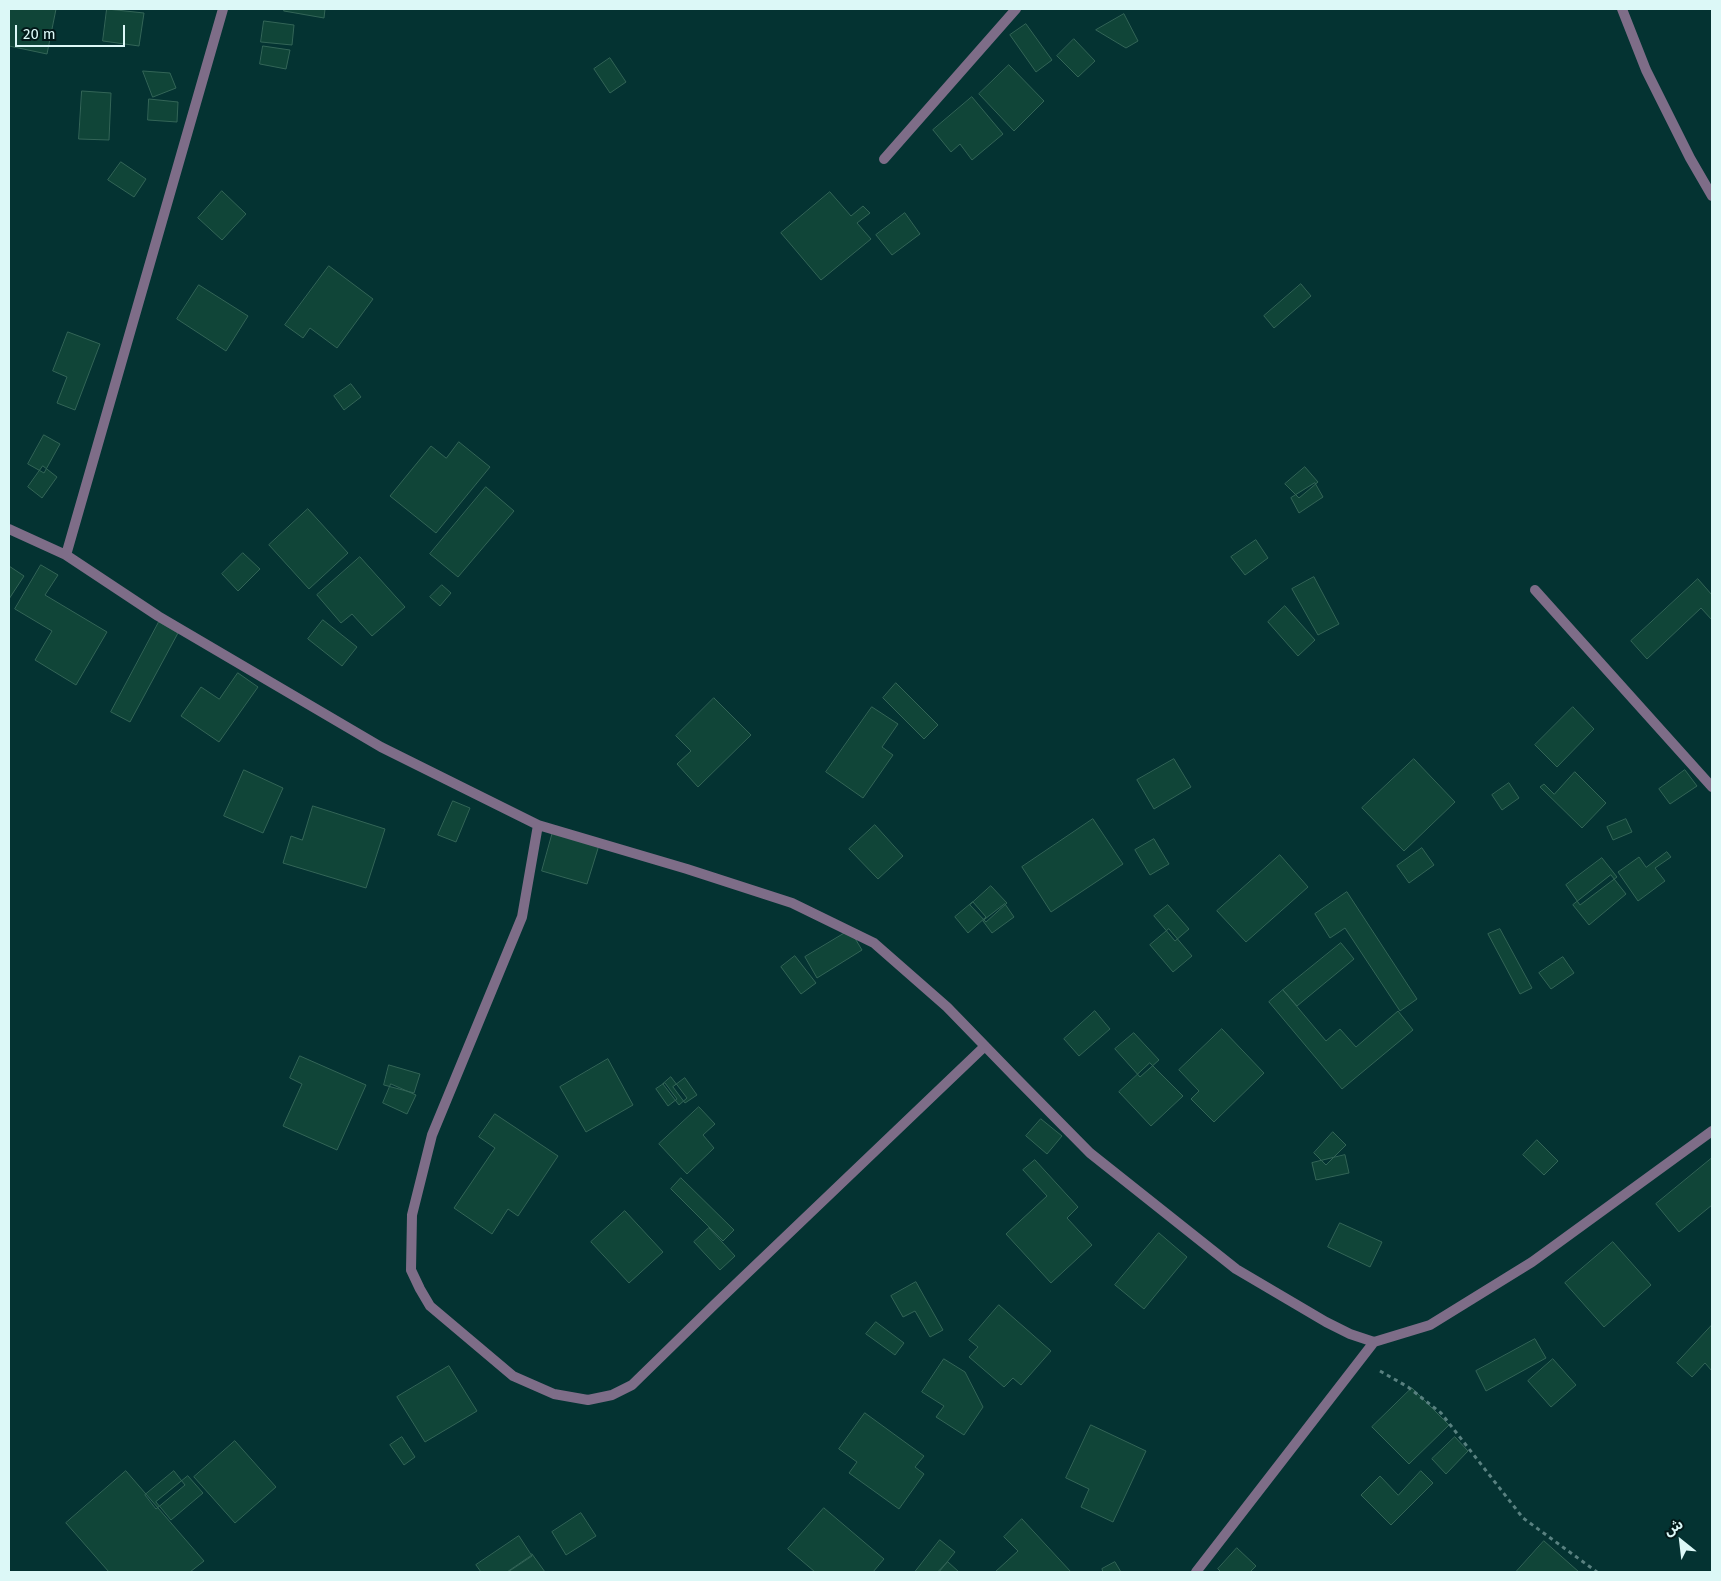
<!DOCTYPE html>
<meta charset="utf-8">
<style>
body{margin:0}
#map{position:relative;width:1721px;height:1581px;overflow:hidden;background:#043332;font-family:"Fira Sans","Noto Sans Arabic",sans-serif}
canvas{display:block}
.frame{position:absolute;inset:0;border:10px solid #dcf8f7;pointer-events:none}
.north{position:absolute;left:1656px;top:1516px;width:50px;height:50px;-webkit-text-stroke:4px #021818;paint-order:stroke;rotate:331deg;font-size:14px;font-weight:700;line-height:20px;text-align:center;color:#dcf8f7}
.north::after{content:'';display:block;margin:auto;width:18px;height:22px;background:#dcf8f7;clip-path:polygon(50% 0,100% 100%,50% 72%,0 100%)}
.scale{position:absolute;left:15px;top:25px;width:110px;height:22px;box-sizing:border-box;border:2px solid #dcf8f7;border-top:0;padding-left:6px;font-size:15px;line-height:18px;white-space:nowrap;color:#dcf8f7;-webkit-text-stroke:4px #021818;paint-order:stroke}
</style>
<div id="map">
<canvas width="1721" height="1581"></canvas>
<div class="frame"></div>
<div class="north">ش</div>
<div class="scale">20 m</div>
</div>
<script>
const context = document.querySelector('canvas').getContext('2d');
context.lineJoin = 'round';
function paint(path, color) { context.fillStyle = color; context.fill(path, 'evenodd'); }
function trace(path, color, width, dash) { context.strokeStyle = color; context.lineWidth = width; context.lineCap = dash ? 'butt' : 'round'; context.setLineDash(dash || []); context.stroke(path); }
const building = new Path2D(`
 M9,9H56L47,54L9,46Z
 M107,9L144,13L139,46L103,41Z
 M285,9H325L324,18L284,11Z
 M1124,14L1138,41L1126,48L1096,30Z
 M264,21L294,25L292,45L261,42Z
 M1026,24L1052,60L1036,72L1010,35Z
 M1074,39L1095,61L1078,77L1057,56Z
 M263,46L290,50L286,69L260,64Z
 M610,58L626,82L610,93L594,69Z
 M1009,65L1044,101L1014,131L979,94Z
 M143,71L170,73L176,88L153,97Z
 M82,91L111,93L109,140L79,139Z
 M972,97L1003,134L972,160L960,144L951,152L933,130Z
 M149,99L178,102L177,122L148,120Z
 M121,162L146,179L134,197L108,180Z
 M222,191L246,214L222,240L198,218Z
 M830,192L851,216L863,206L870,213L857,223L871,239L821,280L781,233Z
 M905,213L920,234L892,255L876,235Z
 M329,266L373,299L337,348L310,328L303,338L285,325Z
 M1301,284L1311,296L1274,328L1264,316Z
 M199,285L248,316L226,351L177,319Z
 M68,332L100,344L75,410L57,403L67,377L53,371Z
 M351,384L361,397L344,410L334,396Z
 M44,435L60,444L44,473L28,464Z
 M459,442L490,467L436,533L390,496L431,446L446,458Z
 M43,466L57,477L42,498L28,487Z
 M1305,467L1318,482L1299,498L1285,484Z
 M1315,483L1323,497L1299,513L1291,498Z
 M486,487L514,511L458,577L430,554Z
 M308,509L348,553L309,589L269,545Z
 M1256,540L1268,558L1245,575L1231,557Z
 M243,553L260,569L238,591L222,574Z
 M360,557L405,607L372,636L352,614L341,623L317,595Z
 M41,565L58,575L45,595L107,632L76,685L35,660L52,631L15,609Z
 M9,566L24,576L9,599Z
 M1314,577L1339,624L1318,635L1292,589Z
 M1698,579L1712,595V620L1701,608L1647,659L1631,641Z
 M442,585L451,593L440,606L430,597Z
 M1285,606L1315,640L1298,656L1268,622Z
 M323,620L357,647L342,666L308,639Z
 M159,622L178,633L130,722L111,712Z
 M238,673L258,687L219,742L181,716L201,687L219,699Z
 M896,683L938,725L924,739L883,698Z
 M714,698L751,735L698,787L677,764L691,751L676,736Z
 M872,707L898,724L882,747L893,755L863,798L826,772Z
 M1573,707L1594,729L1557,767L1535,745Z
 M1174,759L1191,787L1154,809L1137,780Z
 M1414,759L1455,802L1404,851L1362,808Z
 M244,770L283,788L263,833L224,816Z
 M1685,770L1697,786L1670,804L1659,789Z
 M1575,772L1606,803L1582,828L1540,787L1544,784L1554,794Z
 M1509,783L1519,798L1502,810L1492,795Z
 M453,801L470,808L456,842L438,835Z
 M313,806L385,829L366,888L283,863L291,836L302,840Z
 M1093,819L1123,864L1051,912L1022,867Z
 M1626,819L1632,832L1613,840L1607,827Z
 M875,825L903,856L878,879L849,849Z
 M554,828L600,842L587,884L542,871Z
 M1154,839L1169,864L1150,875L1135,850Z
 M1422,848L1434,865L1409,883L1397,866Z
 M1667,852L1671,857L1655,868L1665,881L1638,901L1618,872L1639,857L1646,867Z
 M1280,855L1308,887L1246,942L1217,911Z
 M1602,858L1617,877L1580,905L1566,885Z
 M1611,875L1626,894L1589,925L1573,905Z
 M991,886L1007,903L986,922L970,905Z
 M1347,892L1417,999L1400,1011L1345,928L1330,938L1315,914Z
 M973,902L986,917L968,933L955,917Z
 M1005,904L1014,917L992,933L983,921Z
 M1168,905L1189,929L1175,941L1154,916Z
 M1169,929L1192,956L1173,972L1150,945Z
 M1500,929L1532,988L1520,994L1488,934Z
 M850,930L862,950L817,978L805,957Z
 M1341,943L1354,959L1297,1006L1283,990Z
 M795,956L816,983L801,994L781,967Z
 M1563,957L1574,973L1551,989L1539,973Z
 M1283,990L1326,1041L1340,1029L1356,1047L1398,1011L1413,1030L1342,1089L1269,1002Z
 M1095,1011L1110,1029L1079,1056L1064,1039Z
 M1222,1029L1264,1073L1214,1122L1191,1099L1199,1091L1179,1070Z
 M1134,1033L1159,1060L1140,1077L1115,1049Z
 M300,1056L366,1085L337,1150L283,1126L302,1084L290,1078Z
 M608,1059L633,1105L586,1132L560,1087Z
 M1150,1063L1183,1096L1151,1126L1119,1092Z
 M389,1065L420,1074L414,1093L384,1085Z
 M671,1077L687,1098L679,1105L663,1084Z
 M685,1078L697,1095L685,1103L673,1087Z
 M665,1083L677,1099L668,1106L656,1089Z
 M391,1084L416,1095L407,1114L383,1103Z
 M699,1107L715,1124L703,1135L714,1148L687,1174L659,1144Z
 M495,1114L558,1156L518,1216L508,1209L492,1234L454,1208L495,1148L479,1137Z
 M1041,1119L1062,1136L1047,1154L1026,1136Z
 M1333,1132L1346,1145L1326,1165L1314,1153Z
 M1537,1140L1558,1161L1544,1175L1523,1155Z
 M1345,1155L1349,1173L1316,1180L1312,1163Z
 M1712,1158V1205L1679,1232L1656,1204Z
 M1035,1160L1078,1207L1067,1218L1092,1245L1051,1283L1006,1234L1047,1196L1023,1170Z
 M681,1178L734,1230L723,1241L671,1189Z
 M625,1211L663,1252L629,1283L591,1242Z
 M1340,1223L1382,1242L1370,1267L1328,1247Z
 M709,1228L735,1256L720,1270L694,1242Z
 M1159,1233L1187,1257L1144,1309L1115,1285Z
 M1613,1242L1651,1285L1604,1327L1565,1283Z
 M916,1282L943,1330L930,1337L915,1311L903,1317L891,1296Z
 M999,1305L1051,1351L1021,1385L1013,1378L1004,1387L969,1357L978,1347L969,1340Z
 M876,1322L904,1343L895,1355L866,1334Z
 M1712,1325V1371L1705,1363L1692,1377L1677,1363Z
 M1535,1339L1546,1358L1486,1391L1476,1371Z
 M944,1359L965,1372L983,1407L964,1435L936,1417L944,1406L922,1392Z
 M1553,1359L1576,1385L1551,1407L1528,1381Z
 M449,1366L477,1411L425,1442L397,1397Z
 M1412,1388L1449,1425L1409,1464L1372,1427Z
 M865,1413L924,1456L915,1467L924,1474L899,1509L849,1473L857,1462L839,1449Z
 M1091,1425L1146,1451L1113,1522L1081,1507L1089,1489L1066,1478Z
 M402,1437L415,1457L404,1465L390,1445Z
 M1455,1437L1468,1451L1446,1474L1432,1459Z
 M235,1441L276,1487L235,1523L194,1477Z
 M126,1471L204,1561L190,1572H109L66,1523Z
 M174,1471L185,1485L156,1509L145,1495Z
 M1421,1471L1433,1483L1391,1525L1361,1495L1380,1476L1398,1495Z
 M188,1476L203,1493L171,1520L156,1502Z
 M824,1508L884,1559L873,1572H815L788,1549Z
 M581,1513L596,1536L566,1555L552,1532Z
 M1022,1519L1071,1572H995L1018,1551L1004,1537Z
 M519,1536L532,1556L508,1572H481L476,1565Z
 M940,1540L955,1552L939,1572H915Z
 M1544,1541L1579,1572H1516Z
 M1237,1548L1256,1566L1250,1572H1221L1218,1569Z
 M532,1554L545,1572H507L532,1555Z
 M948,1562L959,1572H938Z
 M1115,1562L1121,1572H1103L1102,1569Z`);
paint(building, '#104538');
trace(building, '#336557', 1);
trace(new Path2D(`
 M1380,1371L1408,1387L1441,1413L1523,1518L1597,1572`), '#598180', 3, [4, 4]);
trace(new Path2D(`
 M1622,9L1646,70L1690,158L1712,196
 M884,159L1016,9
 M9,529L66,555L158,616L381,747L538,825L687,869L792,903L874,943L947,1007L1015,1077L1090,1153L1236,1269L1326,1322L1350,1334L1374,1342
 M66,555L223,9
 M1535,590L1712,787
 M538,825L522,917L432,1135L412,1215L411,1270L420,1289L430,1306L513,1376L554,1394L588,1400L612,1395L632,1385L715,1304L985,1046
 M1196,1572L1374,1342L1430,1325L1532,1262L1712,1131`), '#7e6d88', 10);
</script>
